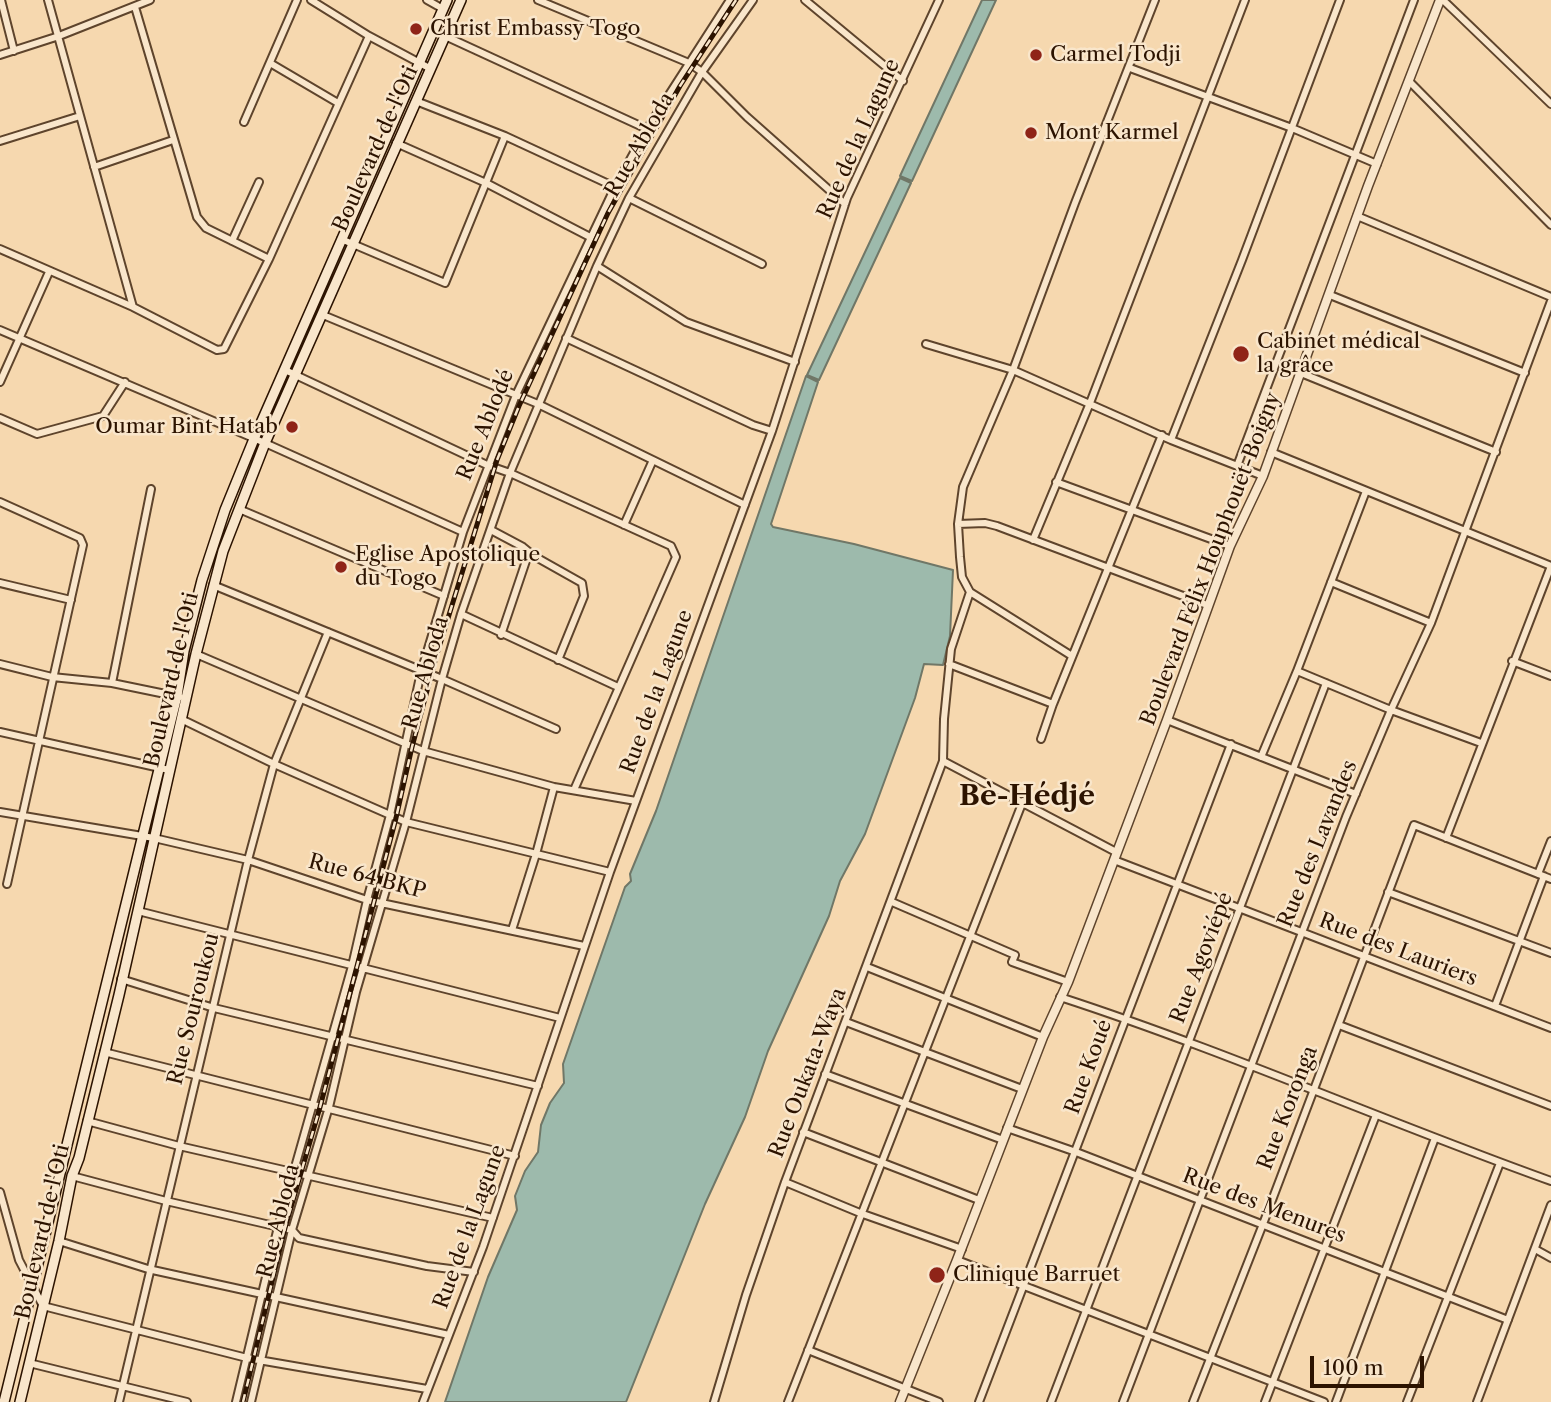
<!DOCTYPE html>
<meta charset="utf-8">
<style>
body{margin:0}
#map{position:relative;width:1551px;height:1402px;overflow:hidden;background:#f6d8af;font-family:"Libre Caslon Text",serif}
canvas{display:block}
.scale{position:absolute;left:1310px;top:1356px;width:114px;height:32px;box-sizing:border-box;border:4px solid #2c1300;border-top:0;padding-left:9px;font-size:21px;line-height:24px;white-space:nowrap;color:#2c1300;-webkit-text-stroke:5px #f9e6cb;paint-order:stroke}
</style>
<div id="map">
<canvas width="1551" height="1402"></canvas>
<div class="scale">100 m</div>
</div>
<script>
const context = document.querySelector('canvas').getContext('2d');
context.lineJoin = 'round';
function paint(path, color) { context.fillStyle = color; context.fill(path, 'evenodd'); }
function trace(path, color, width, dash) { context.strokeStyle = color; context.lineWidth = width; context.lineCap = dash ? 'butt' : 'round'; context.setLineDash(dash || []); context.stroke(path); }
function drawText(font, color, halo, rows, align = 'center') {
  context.font = font + ' "Libre Caslon Text",serif'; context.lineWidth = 5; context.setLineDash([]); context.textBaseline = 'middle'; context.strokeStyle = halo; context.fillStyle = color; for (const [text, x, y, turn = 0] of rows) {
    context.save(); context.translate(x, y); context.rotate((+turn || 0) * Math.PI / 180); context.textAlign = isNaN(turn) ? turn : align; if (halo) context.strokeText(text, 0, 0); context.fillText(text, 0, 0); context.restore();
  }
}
const water = new Path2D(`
 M982,0H996L912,181L900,176Z
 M900,178L911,183L819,380L807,375Z
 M806,376L818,382L771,524L773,527L854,544L953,570L950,636L943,665L924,664L915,698L865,834L840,881L829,916L768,1051L745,1117L705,1204L626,1402H445L488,1277L517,1210L515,1196L525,1171L538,1152L541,1125L550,1103L564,1083L563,1064L625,887L631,881L630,874L656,811Z`);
paint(water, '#9dbaac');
trace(water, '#707767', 2);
const minor = new Path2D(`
 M1,0L14,51
 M48,0L133,307
 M311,0L369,36L431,69
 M427,0L443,9
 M538,0L689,63L702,72L747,117L845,204
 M805,0L903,81
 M1443,0L1551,104
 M135,7L197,217L206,228L269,259
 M445,36L647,129
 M0,55L59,36L150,0
 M270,63L338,103
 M1130,68L1292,128L1377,164
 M1409,81L1551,225
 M416,101L505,136L615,187
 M244,122L297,0
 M0,141L80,116
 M396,143L486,183L590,237
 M94,167L173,140
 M629,198L762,264
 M1357,216L1551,297
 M341,239L445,283L505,136
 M232,241L259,182
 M0,249L133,307L217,350L224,349L269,259L369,36
 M597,266L686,322L795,362
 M1330,295L1525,373
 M323,315L538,404L745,505
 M0,330L265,443L463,532
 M566,338L753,425L772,431
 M926,344L1013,370L1171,440L1263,476
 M285,370L487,465L510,473L671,546L676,557L574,790
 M1301,373L1496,452
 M0,382L49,272
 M0,418L37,434L103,416L125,382
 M1171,440L1242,260L1340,0
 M1271,452L1551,566
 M1237,466L1414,0
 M1056,482L1230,546
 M0,502L80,538L83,545L7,884
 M239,509L444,596
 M958,524L985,523L997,526L1207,605
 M624,525L653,460
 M491,530L523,547L534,556L582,583L584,596L558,660
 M1033,540L1090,403L1245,0
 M1331,582L1431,623
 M0,583L71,600
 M213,585L442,679L556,729
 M970,592L1072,656
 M461,614L618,687
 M501,635L529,552
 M196,654L423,751L554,787L636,801
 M1512,661L1551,676
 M0,664L52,677L112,683L180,697
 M949,664L1053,704
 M1297,671L1391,710L1481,743
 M112,683L151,489
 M181,719L274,764L406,822L610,872
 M1167,720L1356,794
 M0,732L169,770
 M1041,739L1053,704L1162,435
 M1261,757L1297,671L1366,491
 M943,761L1116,852
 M0,812L154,838L248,860L367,900L584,946
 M1446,838L1551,566
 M1114,860L1551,1028
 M1538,874L1551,841
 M1388,892L1551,953
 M892,902L1015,955L1012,962L1068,982
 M138,911L560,1018
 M512,930L536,854L554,787
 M867,967L1043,1037
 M121,979L214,1008L538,1086
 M1060,997C1226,1051 1386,1122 1551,1181
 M1495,1006L1544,876
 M846,1022L1022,1089
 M1339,1025L1551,1106
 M104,1052L515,1156
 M825,1074L1003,1140
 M87,1121L179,1146L493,1218
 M1007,1128L1076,1152L1508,1320
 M803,1132L979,1200
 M72,1176L166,1201L292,1230L299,1238L427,1266L474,1272
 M785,1182L860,1213L962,1249
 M0,1192L19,1260L43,1306L247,1358L427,1389
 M59,1241L148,1269L449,1335
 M1535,1249L1551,1258
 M957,1260L1324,1402
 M808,1350L939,1402
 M29,1363L187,1402
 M119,1402L248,860L274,764L328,632
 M236,1402L278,1227L352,966L367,900L390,815L421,672L463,532L516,395L615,187L647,129L730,0
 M251,1402L292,1230L329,1107L356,992L406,822L442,679L461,614L510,473L597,266L629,198L702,72L753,0
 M423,1402L483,1247L610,872L772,431L847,198L939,0
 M714,1402L746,1295L785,1182L943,761L944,719L951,649L970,592L962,577L960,557L958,524L963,487L1013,370L1075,203L1155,0
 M788,1402L1023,801
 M979,1402L1231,744
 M1051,1402L1326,683
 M1123,1402L1346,817L1391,710L1431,623L1551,301
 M1193,1402L1263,1224L1414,825L1551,879
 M1265,1402L1376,1115
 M1336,1402L1435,1138
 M1407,1402L1500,1163
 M1477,1402L1551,1205`);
const tertiary = new Path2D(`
 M900,1402L957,1260L1043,1037L1068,982L1167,720L1230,546L1263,476L1368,186L1440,0`);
const secondary = new Path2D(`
 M4,1402L177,696L184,651L202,580L225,510L254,439L447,0
 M20,1402L59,1241L72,1176L79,1158L119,995L196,654L223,551L265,443L461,0`);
trace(minor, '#5e442c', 10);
trace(tertiary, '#5e442c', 11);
trace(secondary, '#2c1300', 12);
trace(minor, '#f9e6cb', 6);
trace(tertiary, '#f9e6cb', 8);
trace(secondary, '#f9e6cb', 9);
const rail = new Path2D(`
 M243,1402L285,1228L320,1107L396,818L412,747L436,657L497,460L519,406L608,213L680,86L736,0`);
trace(rail, '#2c1300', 5);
trace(rail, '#f9e6cb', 2.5, [8]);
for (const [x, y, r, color] of [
 [416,29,7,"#8f2418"],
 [1036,55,7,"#8f2418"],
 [1031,133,7,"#8f2418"],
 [1241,354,9,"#8f2418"],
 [292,427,7,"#8f2418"],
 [341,567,7,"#8f2418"],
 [937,1275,9,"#8f2418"]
]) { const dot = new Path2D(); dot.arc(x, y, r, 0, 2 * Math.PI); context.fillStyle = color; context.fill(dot); trace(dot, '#f9e6cb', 2.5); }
drawText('21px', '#2c1300', '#f9e6cb', [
 ["Christ Embassy Togo",430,29],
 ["Carmel Todji",1050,55],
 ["Mont Karmel",1045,133],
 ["Cabinet médical",1257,342],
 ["la grâce",1257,366],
 ["Oumar Bint Hatab",278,427,"right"],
 ["Eglise Apostolique",355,555],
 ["du Togo",355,579],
 ["Clinique Barruet",953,1275]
], 'left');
drawText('21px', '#2c1300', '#f9e6cb', [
 ["Rue de la Lagune",859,139,-66],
 ["Rue Abloda",640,145,-60],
 ["Boulevard de l'Oti",376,149,-66],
 ["Rue Ablodé",486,425,-68],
 ["Boulevard Félix Houphouët-Boigny",1211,559,-69],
 ["Rue Abloda",426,673,-74],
 ["Boulevard de l'Oti",172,680,-77],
 ["Rue de la Lagune",657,692,-70],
 ["Rue des Lavandes",1318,844,-68],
 ["Rue 64 BKP",367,877,15],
 ["Rue des Lauriers",1398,950,21],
 ["Rue Agoviépé",1202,958,-69],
 ["Rue Souroukou",194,1009,-76],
 ["Rue Koué",1089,1067,-70],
 ["Rue Oukata-Waya",808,1073,-69],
 ["Rue Koronga",1288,1108,-69],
 ["Rue des Menures",1264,1206,21],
 ["Rue Abloda",279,1221,-76],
 ["Rue de la Lagune",470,1227,-70],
 ["Boulevard de l'Oti",43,1232,-77]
]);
drawText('bold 28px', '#2c1300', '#f9e6cb', [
 ["Bè-Hédjé",1027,797]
]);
</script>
